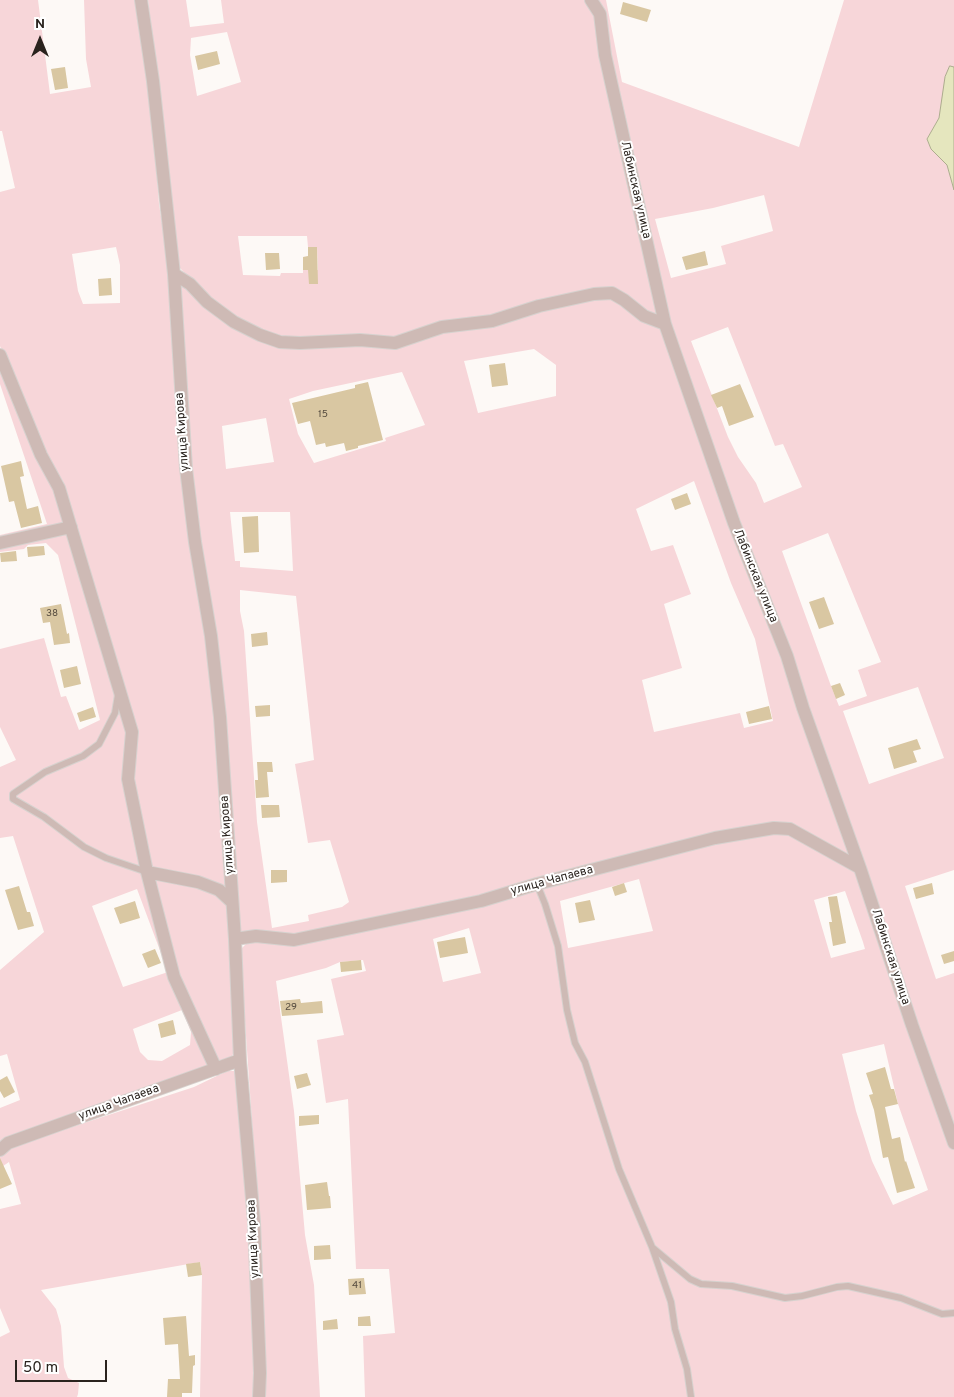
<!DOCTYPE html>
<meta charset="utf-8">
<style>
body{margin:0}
#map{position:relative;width:954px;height:1397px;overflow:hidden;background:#fdf9f6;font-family:Overpass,sans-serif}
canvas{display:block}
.north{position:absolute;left:15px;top:15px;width:50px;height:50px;-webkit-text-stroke:4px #fff;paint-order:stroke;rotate:0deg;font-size:14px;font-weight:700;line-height:20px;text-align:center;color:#2a231e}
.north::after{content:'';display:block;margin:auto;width:18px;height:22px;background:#2a231e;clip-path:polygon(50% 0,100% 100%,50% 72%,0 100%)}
.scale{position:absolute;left:15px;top:1360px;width:92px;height:22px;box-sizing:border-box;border:2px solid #2a231e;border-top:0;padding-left:6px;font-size:15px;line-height:18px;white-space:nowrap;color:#2a231e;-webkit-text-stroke:4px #fff;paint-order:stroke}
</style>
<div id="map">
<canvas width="954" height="1397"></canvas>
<div class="north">N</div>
<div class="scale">50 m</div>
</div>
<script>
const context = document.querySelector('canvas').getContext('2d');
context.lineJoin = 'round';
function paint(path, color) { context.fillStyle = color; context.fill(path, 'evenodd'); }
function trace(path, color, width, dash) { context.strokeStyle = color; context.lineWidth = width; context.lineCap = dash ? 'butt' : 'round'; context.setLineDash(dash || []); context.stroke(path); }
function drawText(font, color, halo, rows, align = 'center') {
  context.font = font + ' Overpass,sans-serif'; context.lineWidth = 4; context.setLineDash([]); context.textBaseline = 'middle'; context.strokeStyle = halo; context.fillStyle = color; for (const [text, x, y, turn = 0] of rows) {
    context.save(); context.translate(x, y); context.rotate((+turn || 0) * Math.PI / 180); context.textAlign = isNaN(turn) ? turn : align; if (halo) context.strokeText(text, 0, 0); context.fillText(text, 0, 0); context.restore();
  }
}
paint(new Path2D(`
 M0,0H38L50,94L91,87L86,59L84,0H136L151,102L159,204L168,262L211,665L236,1046C232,1059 230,1060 217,1064L177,973L130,777L134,732L103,626L79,533L63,481L43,451L0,346V192L15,188L2,131H0ZM116,247L120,265V303L83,304L78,291L72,254Z
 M148,0H186L190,27L224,23L221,0H585L597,19L661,318L648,314L620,294L393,341L300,340L258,331L209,299L180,268L176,252ZM227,32L241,82L197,96L190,55L191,38ZM238,236H307L308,247H317L318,270H303V273H281L280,276L243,275Z
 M597,0H606L622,82L799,147L844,0H954V67L950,66L939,118L927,139L931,149L947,165L954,190V870L905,886L936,979L954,973V1134L743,534L665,307ZM764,195L773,231L721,246L726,264L671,278L655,219L713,208ZM728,327L775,446L783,444L802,487L764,503L756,483L738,457L728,437L691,341ZM828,533L881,662L858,670L867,696L839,706L831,686L782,551ZM918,687L944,758L869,784L843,711Z
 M177,278L247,333L362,343L434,333L611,295L664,327L784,659L854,862L790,826L297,935L239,934L236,860L216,644L193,498ZM534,349L556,365V396L478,413L464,361ZM402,372L425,425L385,438L386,441L314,463L298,434L289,399L313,391ZM266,418L274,462L226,469L222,426ZM694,481L731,583L755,639L773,721L744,728L740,713L654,732L642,680L682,668L664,604L691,594L673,545L651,551L636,509ZM230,512H290L293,571L240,567V561H235ZM240,590L296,596L314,760L295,764L308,843L330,840L349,902L342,907L308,915L309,921L272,928L257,822L244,631L240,611Z
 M0,361L56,491L128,734L147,884L210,1067L0,1144V1108L20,1100L7,1054L0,1056V970L44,932L13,836L0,838V767L16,760L0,727V649L44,638L61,697L66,696L79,730L100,720L58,555L46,543L28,545L24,549L0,552V535L47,524L0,384ZM137,889L168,972L123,987L92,906ZM182,1010L191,1032L190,1045L162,1061L148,1060L140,1052L133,1029Z
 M790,832L843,862L859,876L915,1045L954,1149V1397H365L363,1336L395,1333L389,1269H356L348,1099L326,1103L317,1040L344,1035L331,979L366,971L363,960L340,962L326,968L276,981L294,1111L305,1235L314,1285L320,1397H265L259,1221L240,950L248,942H299L725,838ZM639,879L653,931L568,948L560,901ZM845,891L863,942L865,949L831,958L814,900ZM469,928L481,973L443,982L433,939ZM884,1044L898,1104L928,1190L893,1205L872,1161L856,1111L842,1054Z
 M227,1071H235L246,1177L255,1335L254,1397H200L202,1275L200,1262L41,1290L56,1309L61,1326L64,1367L68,1378L79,1383L78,1394L77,1397H0V1337L10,1332L0,1308V1209L21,1204L9,1162L0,1168V1155L17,1145L194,1087Z`), '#f7d6d9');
const water = new Path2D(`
 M950,66L954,67V190L947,165L931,149L927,139L939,118L945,77Z`);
paint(water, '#e5e6be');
trace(water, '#adac8e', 1);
paint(new Path2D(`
 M623,2L651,10L647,22L620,14Z
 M217,51L220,64L198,70L195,56Z
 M65,67L68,88L55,90L51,69Z
 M308,247H317L318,284H309L308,270H303V257L308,256Z
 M705,251L708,265L686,270L682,257Z
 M265,253H279L280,269L266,270Z
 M111,278L112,295L99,296L98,279Z
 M505,363L508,385L492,387L489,365Z
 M368,382L383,440L358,446V448L346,451L344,443L326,447L325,443L316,445L310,421L298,424L292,403L355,388V385Z
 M740,384L754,417L729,426L722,406L717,408L711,395Z
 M21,461L24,476L20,477L27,509L38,506L42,523L21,528L14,501L9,502L1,466Z
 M687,493L691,504L675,510L671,499Z
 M258,516L259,552L244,553L242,517Z
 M44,546L45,555L28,557L27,547Z
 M16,551L17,561L1,562L0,553Z
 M824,597L834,624L819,629L809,602Z
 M61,604L67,634L69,633L70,643L54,645L50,622L43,623L40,608Z
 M267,632L268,645L252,647L251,634Z
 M77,666L81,684L64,688L60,670Z
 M840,683L845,695L836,699L831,686Z
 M270,705V716L256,717L255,706Z
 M769,706L772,719L749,724L746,712Z
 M93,707L96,717L80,722L77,713Z
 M917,739L921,749L913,751L917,762L894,769L888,748Z
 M257,762H272L273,772H267L269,797L256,798L255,780H258Z
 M261,805H279L280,817L262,818Z
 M271,870H287V882L271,883Z
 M624,883L627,892L615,896L612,887Z
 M932,883L934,894L916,899L913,888Z
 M19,886L27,912H30L34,926L18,930L5,890Z
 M837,896L846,943L833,946L829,922H832L828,897Z
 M590,900L595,920L579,923L575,903Z
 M135,901L140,918L120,924L114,908Z
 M465,937L468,953L440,958L437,942Z
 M155,949L161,963L148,968L142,954Z
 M954,951V961L944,964L941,955Z
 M361,960L362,970L341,972L340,962Z
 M300,999L301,1003L322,1001L323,1013L282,1016L280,1001Z
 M173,1020L176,1034L161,1038L158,1024Z
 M885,1067L891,1089H894L898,1104L885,1107L892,1139L900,1137L905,1162L906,1161L915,1188L897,1193L888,1157L883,1158L874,1110L869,1095L873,1094L866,1073Z
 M307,1073L311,1085L297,1089L294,1076Z
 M7,1076L15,1092L4,1098L0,1091V1080Z
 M319,1115V1124L299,1126V1116Z
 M0,1158L12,1184L0,1189Z
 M327,1182L329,1196H330L331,1208L307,1210L305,1185Z
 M330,1245L331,1259L314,1260V1246Z
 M200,1262L202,1275L188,1277L186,1264Z
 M364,1278L366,1294L349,1295L348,1279Z
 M186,1316L189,1356L195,1355V1365L193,1366L192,1393H182V1397H167L168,1379H180L178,1344L165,1345L163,1318Z
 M370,1316L371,1326H358V1317Z
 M337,1319L338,1329L323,1330V1321Z`), '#d9c7a2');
const service = new Path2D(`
 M118,695L115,713L99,744L83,756L45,772L13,794V799L44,817L84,847L106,858L147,872
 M537,884L545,904L558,946L567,1010L575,1043L585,1062L619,1169L652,1247L671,1302L675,1329L687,1369L691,1397
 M653,1248L690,1279L701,1284L732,1286L785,1298L802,1296L837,1287L848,1286L901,1298L942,1314L954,1313`);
const minor = new Path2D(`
 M141,0L153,81L174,274L186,468L195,542L211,636L220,717L235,939L240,1060L254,1222L260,1373L259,1397
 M591,0L600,14L605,55L665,324L734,523L787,656L803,708L860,868L912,1025L954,1143
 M174,274L190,284L207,302L234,322L260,335L280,342L300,343L360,340L395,343L442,327L492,321L539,306L594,294L612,293L624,300L644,316L665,324
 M0,355L41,455L59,488L132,732L128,779L147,872L174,977L216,1069
 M0,543L71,527
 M147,872L198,882L219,890L232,902
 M235,939L256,936L294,940L481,901L537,884L715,838L774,828L790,829L860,868
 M0,1150L8,1143L240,1060`);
trace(service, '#d7d2cf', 8);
trace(minor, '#d7d2cf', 14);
trace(service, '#cebab5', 6);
trace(minor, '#cebab5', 12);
drawText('10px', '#564c3f', null, [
 ["15",323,415],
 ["38",52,614],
 ["29",291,1008],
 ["41",357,1286]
]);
drawText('12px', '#2a231e', '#fff', [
 ["Лабинская улица",635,190,77],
 ["улица Кирова",183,432,-94],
 ["Лабинская улица",755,576,68],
 ["улица Кирова",228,835,-94],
 ["улица Чапаева",552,881,-15],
 ["Лабинская улица",890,957,72],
 ["улица Чапаева",119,1103,-20],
 ["улица Кирова",254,1239,-93]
]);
</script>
